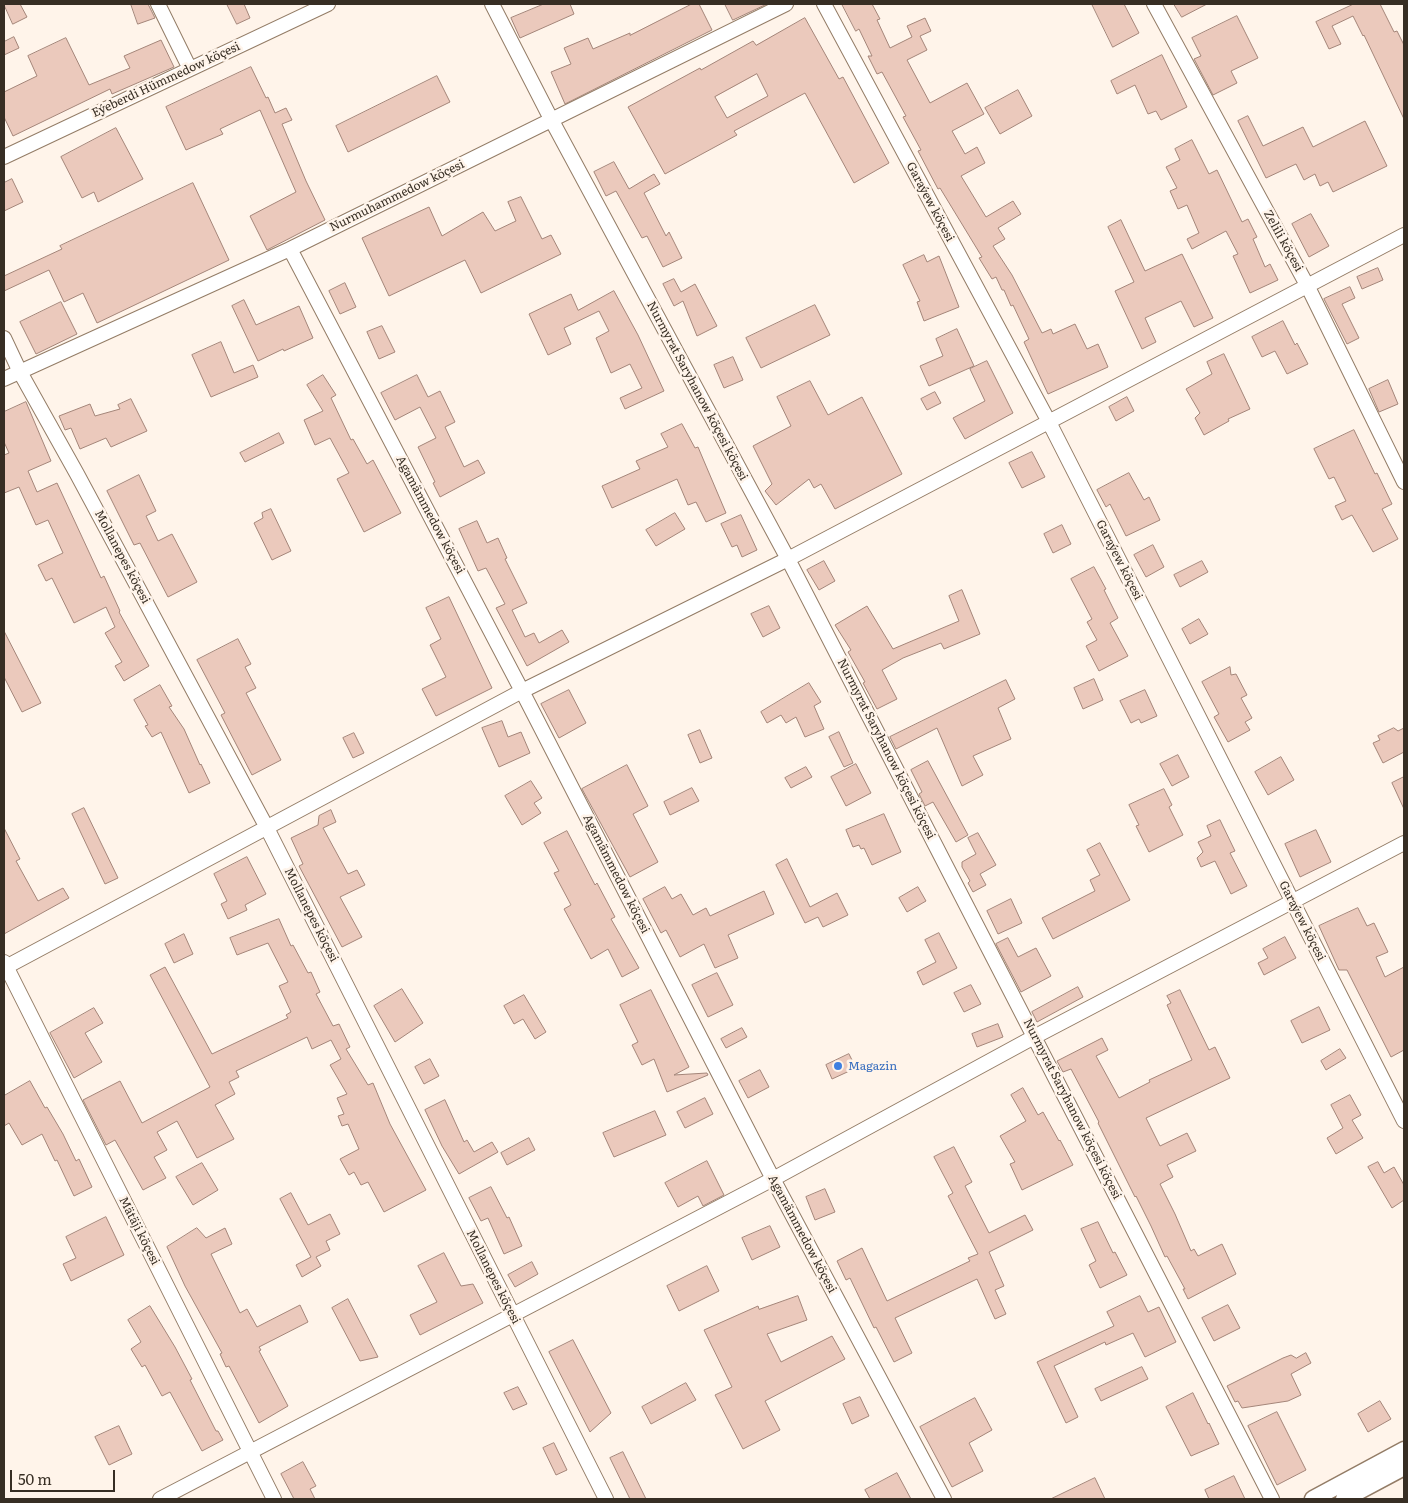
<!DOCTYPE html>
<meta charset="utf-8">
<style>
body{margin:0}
#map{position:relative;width:1408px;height:1503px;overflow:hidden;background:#fff4ea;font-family:Literata,serif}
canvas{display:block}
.frame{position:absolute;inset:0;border:5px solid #372e24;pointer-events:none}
.scale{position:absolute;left:10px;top:1470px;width:105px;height:22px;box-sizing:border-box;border:2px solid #372e24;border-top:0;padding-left:6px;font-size:15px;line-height:18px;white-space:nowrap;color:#372e24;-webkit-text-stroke:4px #fff4ea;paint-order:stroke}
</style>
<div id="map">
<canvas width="1408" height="1503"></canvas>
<div class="frame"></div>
<div class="scale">50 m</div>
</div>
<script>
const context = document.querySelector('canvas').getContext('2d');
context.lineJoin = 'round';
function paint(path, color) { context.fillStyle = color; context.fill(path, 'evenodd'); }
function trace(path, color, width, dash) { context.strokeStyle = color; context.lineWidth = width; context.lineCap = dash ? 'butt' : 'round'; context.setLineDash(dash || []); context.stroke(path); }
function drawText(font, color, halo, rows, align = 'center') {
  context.font = font + ' Literata,serif'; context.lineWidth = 5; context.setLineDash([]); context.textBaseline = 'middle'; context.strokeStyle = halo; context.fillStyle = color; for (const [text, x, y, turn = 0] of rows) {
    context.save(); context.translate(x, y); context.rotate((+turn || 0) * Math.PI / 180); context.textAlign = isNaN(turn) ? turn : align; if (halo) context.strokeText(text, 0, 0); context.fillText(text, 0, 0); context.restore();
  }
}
const building = new Path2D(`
 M4,4H20L27,17L13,24Z
 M131,4H148L155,18L138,24Z
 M227,4H244L250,18L237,24Z
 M544,4H570L574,14L520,38L511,18Z
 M692,4H699L712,30L565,104L551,72L571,64L564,48L588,38L593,49L630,33V35Z
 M725,4H767L733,20Z
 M842,4H872L880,19L877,20L890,48L912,37L907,26L925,18L931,31L920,36L927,50L907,60L930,103L967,83L984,114L952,131L965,154L977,147L985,163L961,176L986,217L1013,201L1021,214L998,228L1005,239L993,246L1012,275L1042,333L1051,329L1053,334L1075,324L1087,349L1098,344L1108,367L1048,394L1024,342L1029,339L1013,305L1011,306L1004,290H1002L996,277L992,279L979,258L982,257L940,188L938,189L918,151L921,150L903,117L906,116L882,72L877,74L868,56H872L859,29L856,31Z
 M1092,4H1124L1139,33L1113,47Z
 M1174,4H1207L1182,17Z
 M1354,4H1380L1394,32L1397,31L1404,45V119L1364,35L1363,36L1353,16L1332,26L1341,44L1329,49L1316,22Z
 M1237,16L1258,58L1231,71L1237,83L1213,95L1194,59L1201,56L1192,38Z
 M805,18L839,79L843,77L889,163L854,183L805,93L734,131L737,135L665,174L628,107L700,68L701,70L753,41L756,45ZM757,74L768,96L727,118L715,97Z
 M14,37L19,48L4,55V42Z
 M66,38L89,85L130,68L124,56L161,40L174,67L112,94L110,89L13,136L4,117V92L37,76L28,56Z
 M1162,55L1187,107L1161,120L1156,111L1148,114L1135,85L1117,94L1111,81Z
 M251,67L266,98L268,97L275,113L286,108L292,120L282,124L306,181L325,220L267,250L250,216L296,192L260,110L220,129L223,134L186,150L166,107Z
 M437,76L450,102L348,152L336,126Z
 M1018,90L1032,116L1000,134L985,108Z
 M1248,116L1263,146L1303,127L1313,147L1365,121L1387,166L1333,192L1328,182L1320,186L1315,174L1304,180L1296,164L1266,178L1238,121Z
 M116,128L143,179L98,202L94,192L82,198L61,157Z
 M1192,140L1209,174L1217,170L1242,222L1248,219L1257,237L1253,239L1265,267L1270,264L1278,280L1250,293L1233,256L1238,254L1226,231L1192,249L1187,239L1199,233L1187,205L1178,209L1170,191L1177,188L1166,167L1180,160L1175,149Z
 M614,162L629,189L654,174L660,184L644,193L666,236L669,232L682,258L663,267L647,236L642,238L616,191L606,196L594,172Z
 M12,179L23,202L4,211V183Z
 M193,183L229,260L97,323L83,293L64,302L49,270L4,291V276L62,249L60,246Z
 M521,197L542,239L551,235L561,254L481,293L465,260L389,296L362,238L429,207L442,236L483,212L495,231L516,221L508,202Z
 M1311,214L1329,246L1309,257L1292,224Z
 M1121,220L1145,271L1182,254L1213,318L1194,327L1181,301L1145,318L1156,342L1142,349L1115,291L1134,282L1108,227Z
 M924,255L927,262L939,256L959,307L924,321L917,302L920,301L903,265Z
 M1378,268L1383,280L1362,289L1357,277Z
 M674,279L681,292L695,284L717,326L697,336L683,301L674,306L663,284Z
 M345,283L356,307L340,314L329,291Z
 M1350,287L1355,298L1342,304L1359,338L1347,344L1324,299Z
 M614,291L638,335L664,391L625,409L620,398L642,388L630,364L611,373L596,338L609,331L599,311L564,328L571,344L548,355L529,314L571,294L578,310Z
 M244,300L256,325L299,306L313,338L284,351L283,349L258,361L232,306Z
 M61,302L77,334L36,354L20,322Z
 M815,305L830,335L761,368L746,338Z
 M1283,321L1295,345L1297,343L1308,364L1287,374L1275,351L1262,357L1252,337Z
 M382,326L395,352L379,359L367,332Z
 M957,329L974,366L929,386L920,366L943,356L936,339Z
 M221,342L234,373L253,365L258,377L211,397L192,355Z
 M1224,354L1250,409L1228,419L1229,421L1204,435L1195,418L1200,413L1186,389L1212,374L1207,362Z
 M733,357L743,380L724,388L714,365Z
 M987,361L1013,413L965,439L953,418L985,401L970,369Z
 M323,375L336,395L331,398L351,440L353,439L367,464L373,460L401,513L364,532L337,479L349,473L330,438L315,445L304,420L323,411L307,385Z
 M417,375L428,397L440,391L455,422L445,427L464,467L478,460L485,473L440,497L433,483L435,482L418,447L436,438L420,407L395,420L381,393Z
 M1388,380L1398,404L1379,412L1369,389Z
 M810,381L828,415L862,397L902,474L835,509L821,484L814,488L809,479L776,505L765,491L772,484L753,446L791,426L777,397Z
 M935,392L941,403L927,410L921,399Z
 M1127,397L1134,411L1116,421L1109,407Z
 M131,399L147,431L111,447L106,438L80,449L71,428L65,430L59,416L90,404L95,416L120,409L118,405Z
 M26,402L51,461L28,471L37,492L57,483L101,578L104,576L120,611L119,612L149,666L124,681L115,666L122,662L105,633L115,627L106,607L74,623L52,578L46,581L38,565L63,553L48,520L36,525L19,487L4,493V455L9,453L4,442V412Z
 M682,424L695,448L698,447L726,513L706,522L696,502L688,505L677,479L612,508L602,486L640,469L636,461L668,447L661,434Z
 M1354,430L1375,474L1377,473L1392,504L1382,509L1398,539L1373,552L1352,515L1342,520L1335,506L1346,501L1334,477L1329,479L1314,449Z
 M279,433L284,443L245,462L240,453Z
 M1032,452L1045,477L1022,488L1009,463Z
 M1129,473L1144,500L1149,497L1160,520L1126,536L1110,504L1106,507L1097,490Z
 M139,475L156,511L146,516L158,541L172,534L197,582L168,597L140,543L134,545L107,491Z
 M271,509L291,551L272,560L254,523L263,518L262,513Z
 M675,513L685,529L656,546L646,530Z
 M741,515L757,550L742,557L737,545L732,547L721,524Z
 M477,521L487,543L498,538L507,558L505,559L527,603L512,610L525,637L534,633L539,643L562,630L569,642L527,666L496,608L505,604L486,568L478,571L459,529Z
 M1062,525L1071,544L1053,553L1044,534Z
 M1153,545L1164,567L1146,577L1134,555Z
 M824,561L835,581L819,590L807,570Z
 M1202,561L1208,572L1180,587L1174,575Z
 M1094,567L1106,589L1104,590L1118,618L1110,623L1128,656L1099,671L1086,646L1097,640L1087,622L1092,619L1071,579Z
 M962,590L980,634L944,649L941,643L903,658L882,670L897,699L877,709L863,683L865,682L848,652L851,650L835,625L867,606L893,649L959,621L949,596Z
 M449,597L492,688L436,716L422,689L446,677L430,645L441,639L426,608Z
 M769,606L780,628L763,637L751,614Z
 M1199,619L1208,634L1190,644L1182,629Z
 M4,631L41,703L22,712L4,677Z
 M238,639L251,664L245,667L256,688L246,693L281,760L252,775L221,715L225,713L197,660Z
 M1230,667L1231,675L1236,674L1247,695L1241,698L1252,718L1245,722L1250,730L1228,742L1214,717L1219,714L1202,682Z
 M1094,679L1103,700L1083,709L1074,688Z
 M1006,680L1015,699L998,708L1011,739L973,756L983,775L962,786L937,728L896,749L890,737Z
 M809,683L821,702L814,706L824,729L805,737L796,717L786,723L781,715L767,723L761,712Z
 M160,685L172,706L169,707L184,729L200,765L201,764L210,783L189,793L161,732L152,737L145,726L148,725L134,700Z
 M569,690L586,723L559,738L541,704Z
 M1145,690L1157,716L1141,723L1139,719L1131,723L1120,701Z
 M502,721L508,737L521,732L530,753L499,767L482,728Z
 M1394,728L1398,731L1404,728V752L1383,763L1373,743L1380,740L1378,736Z
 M700,730L712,758L700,763L688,735Z
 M839,732L853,763L844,767L829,737Z
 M354,733L364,753L353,758L343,738Z
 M1178,755L1189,777L1172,786L1160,764Z
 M1281,757L1294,780L1268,795L1255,772Z
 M928,761L968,835L956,842L933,802L925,806L919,794L922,792L911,770Z
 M856,764L871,793L846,806L831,777Z
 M627,765L648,806L633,814L658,862L630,877L582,789Z
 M806,767L812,777L791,788L785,778Z
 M1404,777V809L1392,783Z
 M531,781L542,798L534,803L541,813L522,825L505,796Z
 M692,788L699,801L670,815L664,802Z
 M1164,789L1172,805L1169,807L1183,835L1149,852L1136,826L1139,825L1129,805Z
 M84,808L118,878L105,884L72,814Z
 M331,810L336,822L323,828L348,874L357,870L365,885L340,897L362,937L342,947L299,866L303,864L291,838L318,825L319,816Z
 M884,814L901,852L872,865L864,848L861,849L859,845L853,847L846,830Z
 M1220,820L1235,851L1230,853L1247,886L1231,894L1215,861L1201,867L1197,858L1203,852L1198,842L1211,836L1207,826Z
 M4,828L20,859L16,861L38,901L63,888L69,898L4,934Z
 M1316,830L1331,862L1300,877L1285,844Z
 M567,831L595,885L597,883L615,917L611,919L639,968L622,977L608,949L591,959L564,909L571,905L554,873L559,871L544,843Z
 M978,833L996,865L980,874L986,885L973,892L968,883L970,881L962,867V862L976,854L968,838Z
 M1100,843L1130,900L1053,939L1042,918L1095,891L1090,880L1100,875L1087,850Z
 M247,857L266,894L245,905L247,910L228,919L221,904L227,901L214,874Z
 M787,859L810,907L837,893L848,915L823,927L818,917L805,923L776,865Z
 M665,887L672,899L681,894L693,915L706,908L710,916L764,891L774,914L728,935L738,958L715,968L704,944L680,957L666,930L661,933L643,899Z
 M918,887L926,901L907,912L899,898Z
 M1011,899L1022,923L998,934L987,911Z
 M1358,908L1367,926L1374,923L1388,952L1376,957L1385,977L1404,967V1050L1391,1057L1347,970H1339L1319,926Z
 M279,919L291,946L293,945L308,973L311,972L320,992L316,994L333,1026L339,1024L350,1047L346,1049L368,1085L373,1083L390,1124L426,1190L384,1212L368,1182L361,1185L354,1172L349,1175L340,1159L359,1149L348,1124L342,1126L338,1116L344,1114L337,1098L347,1094L330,1065L341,1059L331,1040L312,1049L307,1037L236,1071L239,1077L229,1082L235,1094L215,1105L234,1139L197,1158L177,1121L157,1132L167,1150L154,1157L166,1178L143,1190L115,1140L106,1145L83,1100L120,1081L142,1123L210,1087L150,975L165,967L212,1054L288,1018L286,1015L291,1012L279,986L288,982L268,943L237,955L230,938Z
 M939,933L957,968L923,985L917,972L936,962L925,940Z
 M184,934L193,954L174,963L165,944Z
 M1285,937L1296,958L1264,975L1258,963L1268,958L1263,949Z
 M1008,938L1018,957L1036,948L1051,976L1021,992L996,944Z
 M717,973L733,1005L708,1017L692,985Z
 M971,985L981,1004L964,1012L954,993Z
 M1078,987L1083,997L1037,1022L1032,1012Z
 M402,989L423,1023L395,1042L374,1006Z
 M651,990L689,1067L674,1075L707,1073L708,1075L667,1092L654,1059L642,1065L632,1045L638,1042L620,1005Z
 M1180,990L1209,1050L1215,1047L1230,1078L1146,1118L1160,1146L1187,1133L1196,1151L1167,1165L1173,1177L1160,1184L1175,1214L1191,1251L1194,1249L1198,1256L1222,1244L1236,1274L1188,1299L1183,1289H1185L1167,1256L1165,1257L1151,1226L1136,1196L1135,1197L1098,1123L1099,1122L1071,1069L1063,1072L1057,1061L1102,1038L1108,1050L1096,1056L1119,1098L1150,1082L1149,1080L1192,1060L1167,1005L1171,1003L1167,996Z
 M524,995L546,1032L535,1039L523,1019L514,1024L504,1006Z
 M1319,1007L1330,1030L1302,1043L1291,1021Z
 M94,1008L103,1023L85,1033L102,1062L74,1078L50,1033Z
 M998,1024L1003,1037L977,1047L972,1034Z
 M742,1028L747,1037L726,1048L721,1039Z
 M1340,1049L1346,1058L1326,1070L1321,1061Z
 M849,1054L856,1068L832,1079L826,1065Z
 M430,1059L439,1076L424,1084L415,1067Z
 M760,1070L769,1087L748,1098L739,1081Z
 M30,1081L45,1108L47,1107L63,1134L76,1161L79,1159L92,1187L74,1196L57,1160L55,1161L42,1134L22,1145L9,1123L4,1126V1096Z
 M1023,1088L1038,1115L1043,1112L1059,1141L1060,1140L1073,1165L1022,1190L1010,1164L1015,1162L1000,1136L1026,1121L1011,1095Z
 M1350,1095L1361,1115L1352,1120L1363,1138L1336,1154L1327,1138L1343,1128L1331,1105Z
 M705,1098L713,1114L685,1128L677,1112Z
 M445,1100L464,1142L467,1140L474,1152L492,1142L498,1152L459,1174L442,1146L425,1110Z
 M655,1111L666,1135L614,1157L603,1133Z
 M529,1138L535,1150L507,1165L501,1153Z
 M954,1147L972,1182L965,1186L989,1233L1025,1215L1033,1230L989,1252L1004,1286L995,1290L1006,1314L995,1319L977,1279L895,1318L912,1353L894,1362L876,1327L874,1328L850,1278L846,1280L837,1261L862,1248L887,1301L970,1261L968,1258L978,1254L948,1196L953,1193L934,1157Z
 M707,1161L724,1195L703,1206L698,1196L678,1207L665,1183Z
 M1378,1162L1384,1173L1394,1167L1404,1185V1200L1392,1208L1368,1167Z
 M202,1163L218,1190L193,1205L176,1177Z
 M491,1187L507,1218L509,1217L522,1246L504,1254L488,1218L481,1221L469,1198Z
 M825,1189L835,1212L815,1220L806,1197Z
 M291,1193L308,1225L330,1214L340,1234L326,1241L330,1250L316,1257L321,1266L302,1277L296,1265L311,1257L280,1199Z
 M106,1217L124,1255L71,1281L63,1264L76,1258L66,1237Z
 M1098,1222L1113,1253L1115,1252L1127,1275L1100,1288L1089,1265L1096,1261L1081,1229Z
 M770,1226L780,1247L752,1260L742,1238Z
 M197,1228L206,1238L225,1228L232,1244L211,1254L240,1313L247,1309L257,1327L300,1305L308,1322L259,1347L261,1350L259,1351L288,1406L259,1423L229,1366L226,1367L220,1354L222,1353L185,1286L167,1247Z
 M444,1253L461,1286L473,1284L483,1303L420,1335L410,1315L437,1302L418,1266Z
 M532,1262L538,1274L515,1287L508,1275Z
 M707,1266L719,1291L679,1311L667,1286Z
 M798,1296L807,1320L767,1334L781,1362L832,1336L845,1359L765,1401L780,1430L743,1449L715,1395L732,1387L704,1330L758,1306L759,1309Z
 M1140,1296L1148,1312L1159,1307L1176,1342L1145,1357L1133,1333L1106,1345L1105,1342L1054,1366L1078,1417L1066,1423L1037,1362L1114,1326L1107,1312Z
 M348,1299L378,1357L360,1361L332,1308Z
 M1228,1305L1240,1328L1214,1341L1202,1318Z
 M150,1306L175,1347L192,1379L190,1380L216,1431H218L223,1440L202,1451L170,1392L162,1396L145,1365L142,1367L131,1349L141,1342L128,1320Z
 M573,1340L611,1413L590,1432L549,1352Z
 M1306,1353L1311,1363L1291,1374L1301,1395L1288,1401L1242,1408L1238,1401L1235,1402L1227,1386L1283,1358L1291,1355L1296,1358Z
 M1142,1367L1148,1379L1101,1401L1095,1389Z
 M686,1383L696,1400L651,1424L642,1407Z
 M518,1387L527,1404L513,1410L504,1393Z
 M1193,1393L1208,1424L1209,1423L1219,1444L1191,1456L1166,1407Z
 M860,1397L869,1416L852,1424L843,1404Z
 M975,1398L992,1430L969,1443L983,1471L952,1487L920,1427Z
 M1380,1401L1391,1419L1368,1432L1358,1414Z
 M1277,1412L1306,1470L1277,1485L1248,1426Z
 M119,1426L132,1454L109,1465L95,1437Z
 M554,1443L567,1470L556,1475L543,1448Z
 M623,1452L646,1499H630L610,1458Z
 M303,1462L316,1486L310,1489L315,1499H294L281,1474Z
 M897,1473L911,1499H870L865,1490Z
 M1234,1476L1245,1499H1209L1205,1490Z
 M1095,1478L1105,1499H1051Z`);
paint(building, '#ebc9bc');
trace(building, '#a48579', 1);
const minor = new Path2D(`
 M158,4L190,69
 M492,4L551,119L788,559L1272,1499
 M824,4L1049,422L1404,1121
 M1154,4L1308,287L1404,482
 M4,157L328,4
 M290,249L522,691L773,1179L944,1499
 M4,338L20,372L77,474L266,826L606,1499
 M4,379L290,249L786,4
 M4,962L274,1499
 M4,968L522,691L788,559L1404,235
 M160,1499L773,1179L1034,1037L1404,843`);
const tertiary = new Path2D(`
 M1313,1499L1404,1450
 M1344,1499L1404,1467`);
trace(minor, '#937c66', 16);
trace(tertiary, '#937c66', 19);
trace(minor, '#fff', 14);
trace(tertiary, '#fff', 16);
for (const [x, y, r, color] of [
 [838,1066,5,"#3f7fe0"]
]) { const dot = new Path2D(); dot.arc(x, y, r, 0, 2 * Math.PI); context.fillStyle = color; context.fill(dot); trace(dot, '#fff4ea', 2); }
drawText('12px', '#372e24', '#fff4ea', [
 ["Eýeberdi Hümmedow köçesi",166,80,-25],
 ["Nurmuhammedow köçesi",397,196,-26],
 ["Garaýew köçesi",930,202,62],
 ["Zelili köçesi",1283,241,61],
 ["Nurmyrat Saryhanow köçesi köçesi",697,391,62],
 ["Agamämmedow köçesi",430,515,62],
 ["Mollanepes köçesi",122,557,62],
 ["Garaýew köçesi",1119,560,63],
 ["Nurmyrat Saryhanow köçesi köçesi",886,749,63],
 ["Agamämmedow köçesi",616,874,63],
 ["Mollanepes köçesi",311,915,63],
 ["Garaýew köçesi",1302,921,63],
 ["Nurmyrat Saryhanow köçesi köçesi",1072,1109,63],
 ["Mätäji köçesi",139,1231,63],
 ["Agamämmedow köçesi",802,1234,62],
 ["Mollanepes köçesi",493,1277,63]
]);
drawText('12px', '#366cbe', '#fff4ea', [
 ["Magazin",848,1066]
], 'left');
</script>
